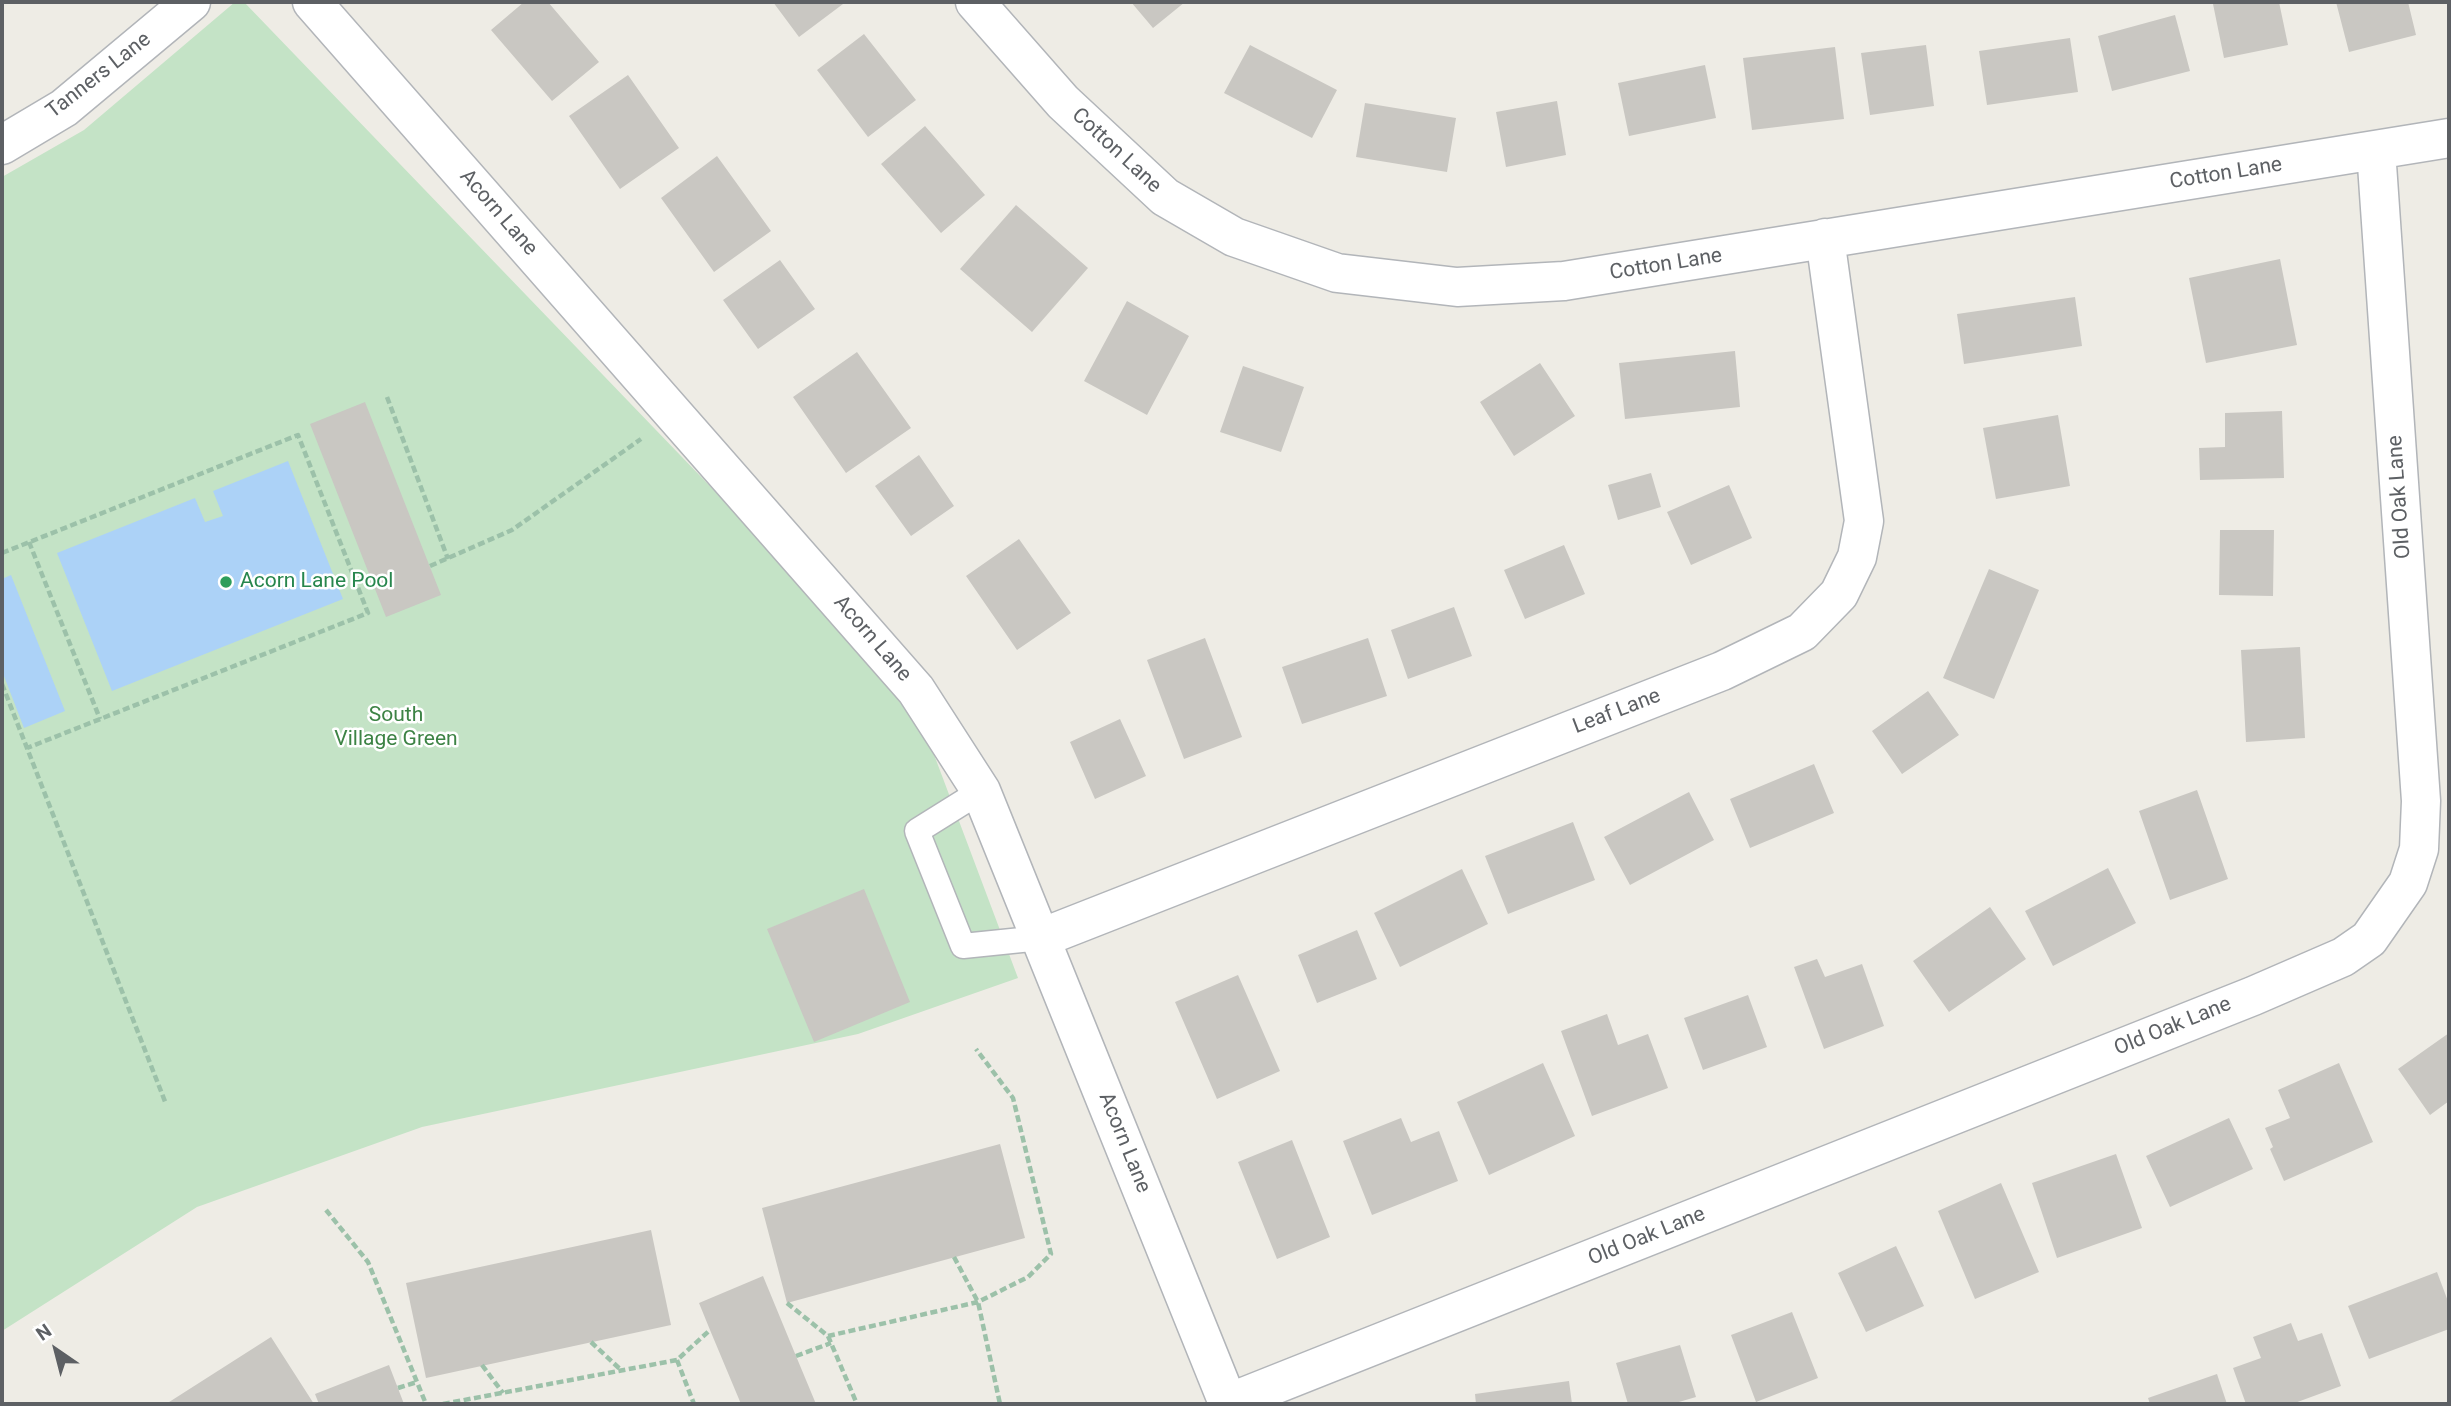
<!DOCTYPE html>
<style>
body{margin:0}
#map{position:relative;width:2451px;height:1406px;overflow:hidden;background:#eeece5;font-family:Roboto,sans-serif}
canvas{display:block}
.frame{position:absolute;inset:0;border:4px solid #5d6064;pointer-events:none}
.north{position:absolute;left:21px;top:1315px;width:70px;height:70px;-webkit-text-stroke:5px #fff;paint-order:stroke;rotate:325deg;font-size:19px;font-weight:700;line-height:28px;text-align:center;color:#5d6064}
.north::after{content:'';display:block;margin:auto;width:24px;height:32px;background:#5d6064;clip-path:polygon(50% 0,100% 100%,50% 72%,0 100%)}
</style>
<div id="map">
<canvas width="2451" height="1406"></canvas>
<div class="frame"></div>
<div class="north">N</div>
</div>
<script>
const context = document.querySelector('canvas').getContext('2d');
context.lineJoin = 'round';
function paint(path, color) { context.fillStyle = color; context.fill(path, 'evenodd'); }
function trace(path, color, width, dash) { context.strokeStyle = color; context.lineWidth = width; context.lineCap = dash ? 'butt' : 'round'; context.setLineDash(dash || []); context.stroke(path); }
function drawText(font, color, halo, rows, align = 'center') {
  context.font = font + ' Roboto,sans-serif'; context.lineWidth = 5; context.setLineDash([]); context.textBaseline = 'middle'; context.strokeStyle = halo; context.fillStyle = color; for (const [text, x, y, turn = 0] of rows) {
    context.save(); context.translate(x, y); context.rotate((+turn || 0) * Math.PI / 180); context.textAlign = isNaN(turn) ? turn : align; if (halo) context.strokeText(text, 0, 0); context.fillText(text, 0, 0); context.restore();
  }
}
paint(new Path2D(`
 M235,2H244L912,696L1018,978L858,1034L422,1127L197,1207L2,1331V177L84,130Z`), '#c4e3c6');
paint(new Path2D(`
 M288,461L343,599L112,691L57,553L195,498L205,522L223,516L213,491Z
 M11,575L65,711L24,728L2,671V579Z`), '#acd2f7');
paint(new Path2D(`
 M524,2H548L599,62L552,101L491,30Z
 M773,2H842L843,4L799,37Z
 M1131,2H1185L1153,28Z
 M2223,2H2279L2288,45L2224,58L2213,4Z
 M2336,2H2408L2416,35L2349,52Z
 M2175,15L2190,71L2112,91L2098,36Z
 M864,34L916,100L868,137L817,70Z
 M2070,38L2078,92L1987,105L1979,51Z
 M1250,45L1337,90L1312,138L1224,93Z
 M1926,45L1934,106L1870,115L1861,53Z
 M1835,47L1844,119L1752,130L1743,58Z
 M1705,65L1716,118L1629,136L1618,83Z
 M628,75L679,148L620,189L569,116Z
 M1557,101L1566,155L1506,167L1496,112Z
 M1365,103L1456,118L1447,172L1356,157Z
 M925,126L985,195L941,233L881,164Z
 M717,156L771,231L714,272L661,198Z
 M1016,205L1088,268L1032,332L960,269Z
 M2280,259L2297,345L2206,363L2189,278Z
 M780,260L815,309L758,349L723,300Z
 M2075,297L2082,346L1964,364L1957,314Z
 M1127,301L1189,336L1147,415L1084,381Z
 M1735,351L1740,407L1625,419L1619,363Z
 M857,352L911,428L846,473L793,397Z
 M1540,363L1575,416L1514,456L1480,402Z
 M1243,366L1304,387L1281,452L1220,432Z
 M365,402L441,595L386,617L310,424Z
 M2282,411L2284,478L2200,480L2199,448L2225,447V413Z
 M2058,415L2070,486L1996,499L1983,428Z
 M919,455L954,506L911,536L875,486Z
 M1651,473L1661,507L1618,520L1608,485Z
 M1729,485L1752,538L1691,565L1667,512Z
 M2220,530H2274L2273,596L2219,595Z
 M1019,539L1071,613L1017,650L966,576Z
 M1564,545L1585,594L1525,619L1504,570Z
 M1989,569L2039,590L1994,699L1943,678Z
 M1454,607L1472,656L1408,679L1391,630Z
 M1205,638L1242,737L1184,759L1147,660Z
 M1368,638L1387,696L1302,724L1282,667Z
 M2300,647L2305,738L2246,742L2241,650Z
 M1928,691L1959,735L1902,774L1872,731Z
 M1120,719L1146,776L1095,799L1070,742Z
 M1814,764L1834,813L1750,848L1730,799Z
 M2197,790L2228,879L2170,900L2139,811Z
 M1689,792L1714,840L1630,885L1604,837Z
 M1573,822L1595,880L1508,914L1485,856Z
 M2108,868L2136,923L2053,966L2025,911Z
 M1462,869L1488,924L1400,967L1374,913Z
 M864,889L910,1002L814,1042L767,929Z
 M1990,907L2026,959L1949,1012L1913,961Z
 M1357,930L1377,979L1317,1003L1298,955Z
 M1817,959L1825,977L1862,964L1884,1026L1824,1049L1794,967Z
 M1238,975L1280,1071L1217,1099L1175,1002Z
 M1748,995L1767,1047L1703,1070L1684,1018Z
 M1607,1014L1618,1045L1648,1034L1668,1088L1592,1116L1561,1031Z
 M2449,1033V1101L2430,1115L2398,1069Z
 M1543,1063L1575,1136L1489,1175L1457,1102Z
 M2339,1063L2373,1142L2284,1181L2270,1149L2273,1147L2265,1128L2290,1118L2278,1090Z
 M1401,1118L1411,1142L1439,1131L1458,1181L1372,1215L1343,1141Z
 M2229,1118L2253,1169L2170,1207L2146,1156Z
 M1292,1140L1330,1237L1277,1259L1238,1162Z
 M1000,1144L1025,1238L787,1303L762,1208Z
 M2116,1154L2142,1228L2057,1258L2032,1183Z
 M2001,1183L2039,1272L1975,1299L1938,1211Z
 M651,1230L671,1325L426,1378L406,1283Z
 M1896,1246L1924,1306L1866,1332L1838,1273Z
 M2437,1272L2449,1304V1329L2369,1359L2348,1306Z
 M763,1276L796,1356L816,1404H741L710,1330L699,1303Z
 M1792,1312L1818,1378L1756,1402L1731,1335Z
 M2291,1323L2298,1341L2322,1333L2341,1386L2292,1404H2246L2233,1368L2261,1358L2253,1337Z
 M271,1337L314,1404H166Z
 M1680,1345L1696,1397L1672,1404H1628L1616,1363Z
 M389,1365L404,1404H319L315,1394Z
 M2217,1374L2227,1404H2150L2148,1398Z
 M1569,1381L1572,1404H1476L1475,1394Z`), '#c9c7c2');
const lane = new Path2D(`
 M981,791L917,831L963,946L1041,938`);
const street = new Path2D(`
 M312,2L916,690L981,791L1228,1403
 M975,2L1063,102L1165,197L1234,237L1337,273L1457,287L1564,281L2449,138
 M2,145L64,108L191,2
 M1041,938L1722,671L1802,632L1839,594L1857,557L1864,521L1825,238
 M1226,1404L2253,996L2343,957L2369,939L2408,883L2419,849L2421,801L2376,150`);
trace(lane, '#b2b5b9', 27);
trace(street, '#b2b5b9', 41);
trace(new Path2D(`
 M387,397L448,559
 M29,542L100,719
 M2,553L298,435L368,613L27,748
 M430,566L512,530L641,439
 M2,684L166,1104
 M326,1210L368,1262L426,1404
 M954,1257L978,1302L1000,1404
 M787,1303L828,1336L857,1404
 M828,1336L978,1302L1028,1277L1051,1254L1013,1098L976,1049
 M591,1342L621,1370
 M796,1356L831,1343
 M677,1360L694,1404
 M482,1365L503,1393
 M398,1388L417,1382
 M443,1404L677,1360L710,1330`), '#9cc1a9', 4.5, [7, 3.5]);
trace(lane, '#fff', 24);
trace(street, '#fff', 38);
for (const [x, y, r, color] of [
 [226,582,7,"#2e9e5b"]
]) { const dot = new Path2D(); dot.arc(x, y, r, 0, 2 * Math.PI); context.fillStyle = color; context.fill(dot); trace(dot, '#fff', 2.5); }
drawText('21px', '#5d6064', '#fff', [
 ["Tanners Lane",99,76,-38],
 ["Cotton Lane",1116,151,43],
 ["Cotton Lane",2226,174,-9],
 ["Acorn Lane",498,213,49],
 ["Cotton Lane",1666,265,-9],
 ["Old Oak Lane",2400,497,-94],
 ["Acorn Lane",872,639,49],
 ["Leaf Lane",1617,712,-21],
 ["Old Oak Lane",2173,1027,-22],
 ["Acorn Lane",1124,1143,68],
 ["Old Oak Lane",1647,1237,-22]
]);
drawText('21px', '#27864d', '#fff', [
 ["Acorn Lane Pool",240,582]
], 'left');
drawText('21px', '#3d8345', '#fff', [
 ["South",396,716],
 ["Village Green",396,740]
]);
</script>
